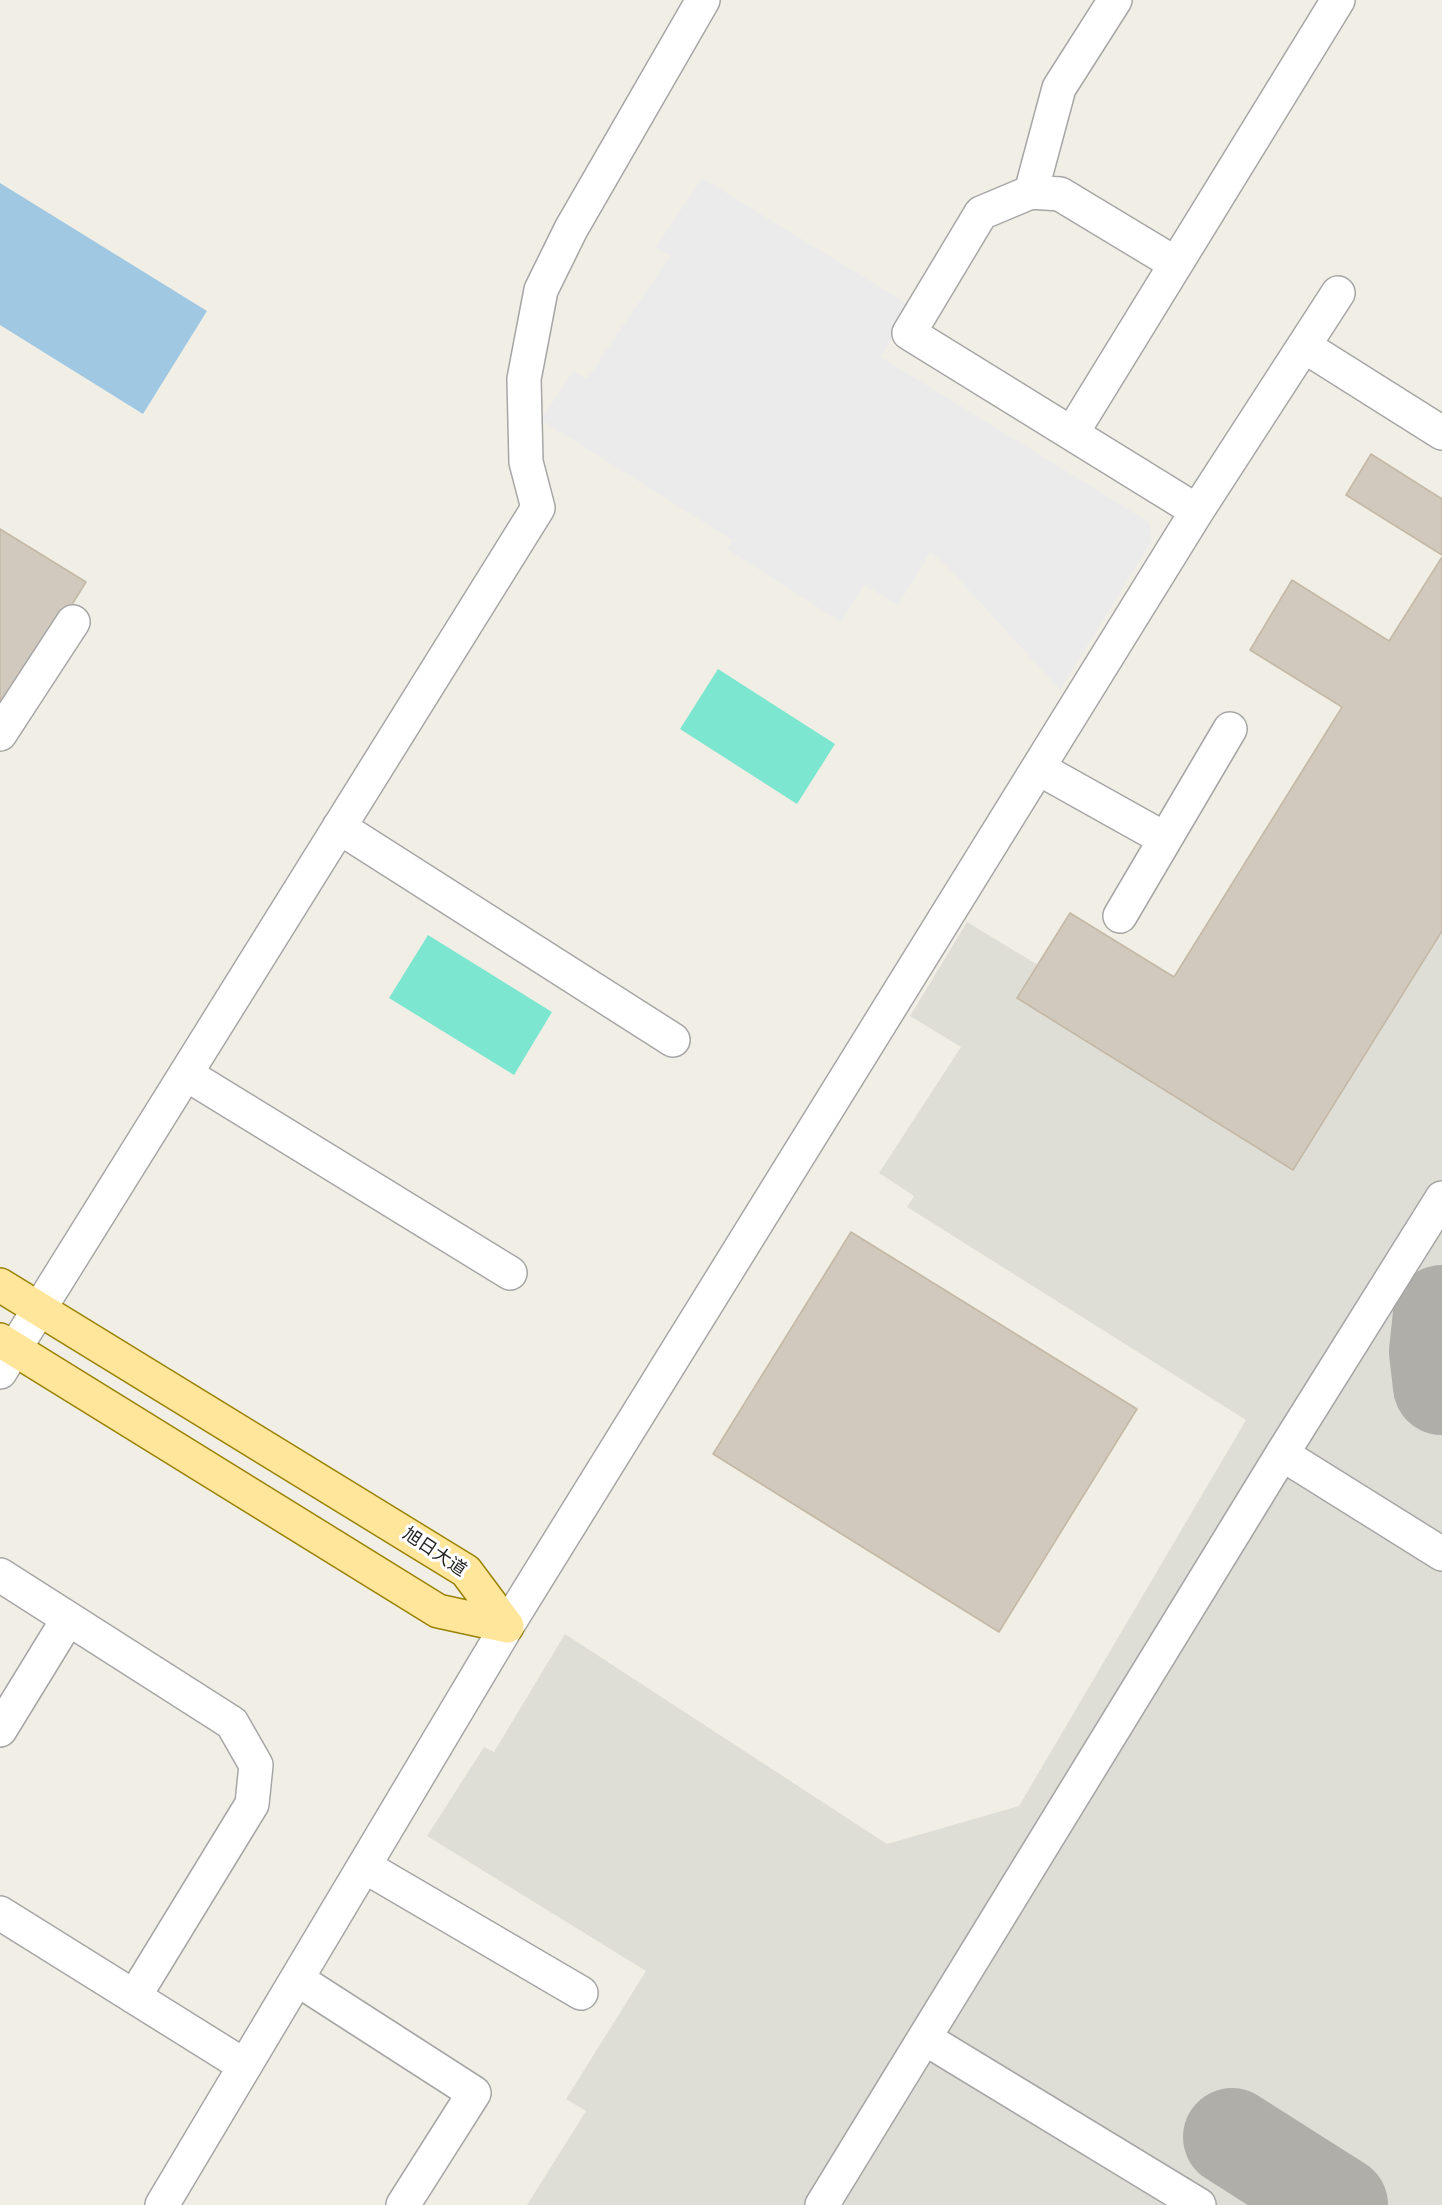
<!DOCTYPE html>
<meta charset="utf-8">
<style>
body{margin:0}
canvas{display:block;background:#f1efe5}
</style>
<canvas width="1442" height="2205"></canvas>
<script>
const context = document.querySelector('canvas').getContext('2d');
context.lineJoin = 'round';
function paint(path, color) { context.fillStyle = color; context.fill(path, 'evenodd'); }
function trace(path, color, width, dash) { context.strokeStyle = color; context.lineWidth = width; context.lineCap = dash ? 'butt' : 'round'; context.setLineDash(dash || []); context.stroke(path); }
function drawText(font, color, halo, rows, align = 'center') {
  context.font = font + ' "Nunito Sans","Noto Sans SC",sans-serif'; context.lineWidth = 6; context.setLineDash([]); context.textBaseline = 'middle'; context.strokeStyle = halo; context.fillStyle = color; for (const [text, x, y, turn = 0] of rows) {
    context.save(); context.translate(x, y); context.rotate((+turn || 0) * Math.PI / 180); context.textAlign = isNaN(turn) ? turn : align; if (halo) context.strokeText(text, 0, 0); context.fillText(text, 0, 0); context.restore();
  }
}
paint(new Path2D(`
 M1442,557V2205H527L586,2111L566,2099L646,1971L427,1836L484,1747L494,1752L565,1634L887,1844L1019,1806L1246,1420L907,1207L914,1196L879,1173L961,1047L910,1016L967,922L1038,965L1070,913L1174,977L1342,707L1250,650L1292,580L1389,641Z`), '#dfded6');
paint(new Path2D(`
 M718,669L835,744L797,804L680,729Z
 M428,935L552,1012L514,1075L389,998Z`), '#7ce6d0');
paint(new Path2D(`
 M702,178L911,306L881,357L1149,522L1152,541L1060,690L943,562L930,553L898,605L864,585L841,622L727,549L732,540L541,420L573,371L587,379L670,256L656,247Z`), '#ebebeb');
paint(new Path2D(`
 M0,183L207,311L143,414L0,325Z`), '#a1c8e2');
trace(new Path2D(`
 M1442,1314L1438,1352L1442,1386
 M1232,2137L1339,2205`), '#afaea9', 98);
const building = new Path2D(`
 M1371,454L1442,499V555L1346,495Z
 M0,529L86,582L0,721Z
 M1442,557V931L1293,1170L1017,998L1070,913L1174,977L1342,707L1250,650L1292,580L1389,641Z
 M851,1232L1137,1409L999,1632L713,1454Z`);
paint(building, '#d1c9bd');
trace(building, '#c4b8a6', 1.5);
const minor = new Path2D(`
 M1031,192L1059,88L1115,0
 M1176,264L1060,194L1031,192L981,213L909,333L1197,511
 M1304,346L1442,433
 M1072,433L1338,0
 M0,734L73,622
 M1038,768L1165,839
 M339,827L673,1040
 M1120,916L1230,729
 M186,1074L510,1273
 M0,1372L538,508L526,462L524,379L541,290L571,229L703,0
 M1282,1454L1442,1554
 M0,1575L232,1723L256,1765L252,1804L134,1997
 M0,1730L68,1619
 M364,1866L581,1993
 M0,1913L245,2066
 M297,1979L474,2093L403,2205
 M926,2039L1199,2205
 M162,2205L507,1626L1197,511L1338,293
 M822,2205L1282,1454L1442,1198`);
const major = new Path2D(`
 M0,1285L466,1571L507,1626
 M0,1340L438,1611L507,1626`);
trace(minor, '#a6a6a6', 36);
trace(major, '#9a8200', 36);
trace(minor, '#fff', 33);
trace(major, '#ffe69b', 33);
drawText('18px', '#1f1f1f', '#fff', [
 ["旭日大道",434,1553,34]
]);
</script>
